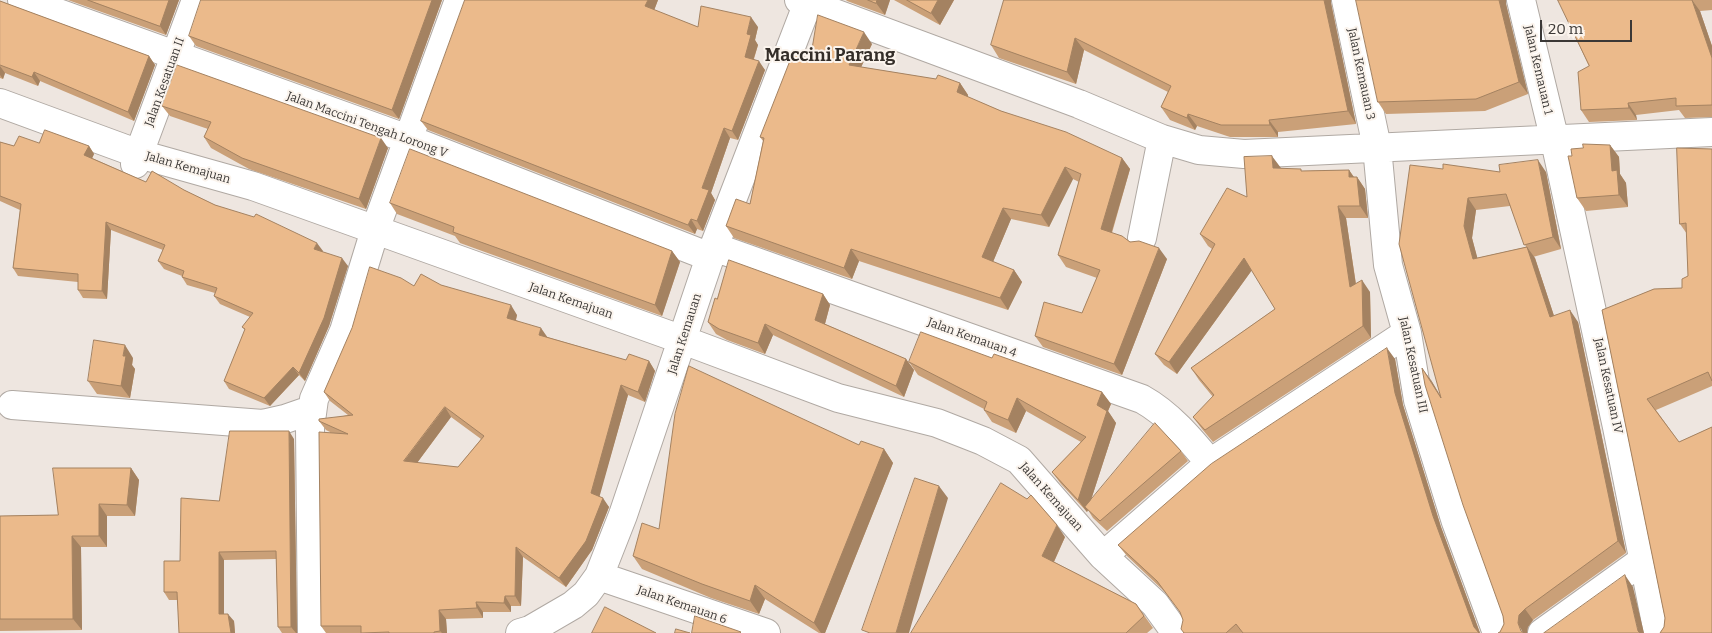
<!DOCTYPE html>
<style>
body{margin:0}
#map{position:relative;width:1712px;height:633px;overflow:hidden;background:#eee6e0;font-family:Bitter,serif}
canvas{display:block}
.scale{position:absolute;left:1540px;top:20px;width:92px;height:22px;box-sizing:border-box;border:2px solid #3b3836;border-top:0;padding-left:6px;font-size:15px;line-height:18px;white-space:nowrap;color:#3b3836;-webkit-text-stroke:4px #fbf4ed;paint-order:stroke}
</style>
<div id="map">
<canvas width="1712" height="633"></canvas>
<div class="scale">20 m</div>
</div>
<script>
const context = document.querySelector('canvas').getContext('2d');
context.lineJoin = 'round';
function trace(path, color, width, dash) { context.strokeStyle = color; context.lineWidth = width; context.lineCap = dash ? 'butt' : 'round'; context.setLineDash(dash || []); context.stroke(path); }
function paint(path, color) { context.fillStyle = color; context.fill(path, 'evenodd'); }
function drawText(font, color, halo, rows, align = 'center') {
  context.font = font + ' Bitter,serif'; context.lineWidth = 4; context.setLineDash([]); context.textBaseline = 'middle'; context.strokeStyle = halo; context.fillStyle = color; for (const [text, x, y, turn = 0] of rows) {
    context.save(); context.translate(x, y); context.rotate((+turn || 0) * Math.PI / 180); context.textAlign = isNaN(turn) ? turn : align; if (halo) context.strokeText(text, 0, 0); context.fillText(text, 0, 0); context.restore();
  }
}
const minor = new Path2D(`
 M22,0L408,139L710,257
 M799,0L1079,104L1162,139L1199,150L1244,154L1712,132
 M1346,0L1377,147L1388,265L1407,333L1418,400L1456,522L1497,633
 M1521,0L1555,141L1617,427L1658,633
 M0,103L139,154L253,186L683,340L838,398L937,423L983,441L1019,460L1103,556L1155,604L1176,633
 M135,164L196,0
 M1142,238L1162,139
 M714,247L1142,399C1169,414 1190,439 1210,463
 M12,405L263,424L285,419L311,410
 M1103,556L1210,463L1407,333
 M599,576L766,633
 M312,633L310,428L314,399L344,331L375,230L459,0
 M520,633L530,630L573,605L586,594L599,576L623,515L710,257L809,0
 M1542,633L1642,561`);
trace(minor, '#b0a9a3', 30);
trace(minor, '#fff', 28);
paint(new Path2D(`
 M68,0H179L166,35Z
 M442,0L399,119L196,46L189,36Z
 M465,0H658L654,10L698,27H758L755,40L758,45L754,59L765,70L738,140L730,138L711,193L715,200L703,231L697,229L695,234L428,130L421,121Z
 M846,0H890L885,15L847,1Z
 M894,0H954L940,25Z
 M1004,0H1331V3L1356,124L1278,132V137H1230L1197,126L1195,130L1170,120L1161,107L1168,92L1084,50L1076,84L999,58L991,45Z
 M1356,0H1506V4L1528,94L1485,111L1386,114L1378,102Z
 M1558,0H1712V10L1700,11L1712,46V117L1685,118L1679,110L1636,115L1637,120L1589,122L1581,110L1589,66Z
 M0,1L149,56L155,65L134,121L40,81L38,86L5,73L3,79L0,78Z
 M872,44L861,67L960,83L968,95V97L1001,111L1122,158L1130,169L1112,233L1167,259L1122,375L1043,347L1035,336L1082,313L1097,278L1066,267L1058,255L1079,182L1073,179L1049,227L1011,219L993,262L1014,270L1022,282L1008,310L859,261L852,279L734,238L726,226L750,204L763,141L760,137L810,59Z
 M162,106L388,148L366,209L249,169L211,148L204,137L208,129L170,116Z
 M0,142L14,146L39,143L89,146L94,154L92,158L146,182L184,190L215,205L323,251L322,252L348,266L329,326L305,381L299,375L270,406L229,389L224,381L245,330L242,327L250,317L220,304L214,296L215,293L187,285L182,277V276L164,269L158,261L163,250L111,230L107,299L83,298L78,290V282L18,276L13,268L20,210L0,201Z
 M1610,145L1619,157L1620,174L1626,183L1628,207L1586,211L1577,198Z
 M1677,148L1712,149V386L1656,410L1679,442L1712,427V633H1660L1664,627L1665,618L1602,310L1654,289L1682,288V279L1688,276L1687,234L1680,224Z
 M1281,168L1303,171L1349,170L1354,177H1357L1365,189L1368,218H1346L1356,284L1370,292L1371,338L1213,442L1202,429L1193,417L1213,397L1199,380L1191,368L1275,309L1252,270L1177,374L1164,365L1155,354L1212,249L1208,246L1200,234L1247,197Z
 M1443,169L1500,172H1546L1561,249L1533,257L1535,258L1554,316L1578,322L1626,553L1533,620L1528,627L1500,632L1504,624L1503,616L1431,380L1440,396ZM1510,206L1526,247L1477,258L1472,238L1476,210Z
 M390,203L672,251L680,262L662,316L460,243L455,236L397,214Z
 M441,285L517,315L516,320L547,337L626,360L649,361L655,371L645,402L628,395L599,496L609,507L592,550L566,587L523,557L521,606H511V612H483V618L446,619L447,633H326L321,626L330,432L326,430L319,421L348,415L330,401L324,392L414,286ZM451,417L481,439L458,467L417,463Z
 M823,294L830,305L825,324L906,359L914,370L904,397L773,335L765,354L727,340L716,334L708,322L717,299Z
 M133,358L132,365L135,369L130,398L97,394L88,381Z
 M992,358L1102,392L1111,404L1108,411L1116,423L1091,500L1181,451L1188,461L1107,531L1093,518L1088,510L1087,512L1061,484L1052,472L1081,442L1026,411L1016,433L992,422L984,410V409L918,375L909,362Z
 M1395,359L1403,405L1441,527L1480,633H1183V620L1181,613L1166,593L1127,556L1118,545Z
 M294,439L297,633H282L278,627L276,559L224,560V614L234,621L235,633H179L178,600H169L164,592L180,561L219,501Z
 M859,445L884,449L893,463L825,633H819L765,599L759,614L711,598L642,569L633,556L659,529Z
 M131,468L139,480L135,516H107V547H81L82,630L0,631V516L58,515Z
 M1065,537L1054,562L1136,604L1153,628L1147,633H911Z`), '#caa078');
paint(new Path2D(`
 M169,0H179L166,35L160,26Z
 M432,0H442L399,119L392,110Z
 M648,0H658L652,16L645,6Z
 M877,0H890L885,15L876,3Z
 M938,0H954L940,25L931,13Z
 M1324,0H1331V3L1356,124L1348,111Z
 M1499,0H1506V4L1528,94L1519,82Z
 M1692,0L1700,11L1712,46V58Z
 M751,17L758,27L755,40L758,45L751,67L745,57L747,34Z
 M864,32L872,44L857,76L849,65Z
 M1075,38L1084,50L1076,84L1067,72Z
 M149,56L155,65L134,121L128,112Z
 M759,61L765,70L738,140L732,131Z
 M0,66L5,73L3,79L0,75Z
 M34,72L40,81L38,86L32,77Z
 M960,83L968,95L965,104L957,92Z
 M1628,103L1636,115L1637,120L1629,108Z
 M1188,114L1197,126L1195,130L1187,118Z
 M1269,120L1278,132V137L1270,125Z
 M724,128L730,138L711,193L715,200L703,231L697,221L702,188Z
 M381,138L388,148L366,209L359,199Z
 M1610,145L1619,157L1620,174L1626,183L1628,207L1619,195L1612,171Z
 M89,146L94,154L90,163L84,155Z
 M1272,156L1281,168H1273Z
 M1122,158L1130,169L1109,241L1101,229Z
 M1538,160L1546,172L1561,249L1553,237Z
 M1065,167L1073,179L1049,227L1041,215Z
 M1349,170L1357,182L1349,177Z
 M1357,177L1365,189L1368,218L1360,206Z
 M1468,198L1476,210L1472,238L1481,271L1473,259L1464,226Z
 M1338,206L1346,218L1358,299L1350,287Z
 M1003,208L1011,219L990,269L982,257Z
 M691,219L697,229L695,234L688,225Z
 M106,222L111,230L107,299L102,291Z
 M317,243L323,251L320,257L314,249Z
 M1527,247L1535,258L1558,328L1550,317Z
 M1159,248L1167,259L1122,375L1114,364Z
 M851,249L859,261L852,279L844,268Z
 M672,251L680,262L662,316L655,305Z
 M342,258L348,266L329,326L305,381L299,373Z
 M1244,258L1252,270L1177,374L1169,362Z
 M1014,270L1022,282L1008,310L1000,298Z
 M1362,280L1370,292L1371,338L1363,326Z
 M823,294L830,305L823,331L815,320Z
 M511,305L517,315L514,327L507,318Z
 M1570,310L1578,322L1626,553L1618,541Z
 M765,324L773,335L765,354L758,343Z
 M541,328L548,338L539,335Z
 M125,345L133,358L132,365L135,369L130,398L121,386L123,356Z
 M1387,348L1395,359L1403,405L1441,527L1480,633H1479L1474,627L1433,516L1395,393Z
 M906,359L914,370L904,397L896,386Z
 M649,361L655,371L645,402L638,392Z
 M293,367L299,375L270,406L264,398Z
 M1422,368L1431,380L1449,410L1441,398Z
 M621,385L628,395L598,502L591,493Z
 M1102,392L1111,404L1108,411L1116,423L1088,509L1085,507L1088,510L1087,512L1078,500L1097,405Z
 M1017,398L1026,411L1016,433L1008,420Z
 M445,407L451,417L411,471L404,461Z
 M289,431L294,439L297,633H296L291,627Z
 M884,449L893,463L825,633H821L814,623Z
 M131,468L139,480L135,516L127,505Z
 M939,486L948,498L909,633H896Z
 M603,498L609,507L592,550L566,587L559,578Z
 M99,504L107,516V547L99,536Z
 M1057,525L1065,537L1051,568L1042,556Z
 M72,536L81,547L82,630L73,619Z
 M516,547L523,557L521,606L515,596Z
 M219,552L224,560V622L219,614Z
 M1625,575L1633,587L1644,633H1639L1638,631Z
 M755,585L765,599L759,614L750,601Z
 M505,596L511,606V612L504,603Z
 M476,602L483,612V618L477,608Z
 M1525,609L1533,620L1528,627L1527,633H1523L1518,623L1519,615Z
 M439,610L446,619L447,633H442L440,631Z
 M228,614L234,621L235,633H231Z`), '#a48261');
const building = new Path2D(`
 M88,0H169L160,26Z
 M201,0H432L392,110L189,36Z
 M465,0H648L645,6L698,27L701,6L751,17L747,34L751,35L745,57L759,61L732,131L724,128L702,188L709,190L697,221L691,219L688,225L421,121Z
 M868,0H877L876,3Z
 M907,0H938L931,13Z
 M1004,0H1324L1348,111L1269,120L1270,125H1221L1188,114L1187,118L1161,107L1171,86L1075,38L1067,72L991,45Z
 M1356,0H1499L1519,82L1476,99L1378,102Z
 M1558,0H1692L1712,58V105L1676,106V98L1628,103L1629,108L1581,110L1578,72L1589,66Z
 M0,1L149,56L128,112L34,72L32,77L0,65Z
 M818,15L864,32L849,65L936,79L938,75L960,83L957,92L1001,111L1066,132L1122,158L1101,229L1122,236L1130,242L1139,241L1159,248L1114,364L1035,336L1044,302L1082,313L1100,270L1058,255L1081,174L1065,167L1041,215L1003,208L982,257L1014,270L1000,298L851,249L844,268L726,226L736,199L750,204L764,138L760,137L793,53L810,59Z
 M177,65L381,138L359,199L242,158L204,137L211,122L162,106Z
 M45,130L89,146L84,155L146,182L152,171L184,190L215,205L254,217L256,214L317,243L314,249L342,258L324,318L299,373L293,367L264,398L224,381L245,329L242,327L253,313L214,296L217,288L182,277L184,271L158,261L165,245L106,222L102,291L78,290V274L13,268L21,204L0,196V142L14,146L19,136L39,143Z
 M1583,144L1610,145L1612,171L1617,170L1619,195L1577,198L1568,156H1572L1571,149L1583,148Z
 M1677,148L1712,149V381L1708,372L1647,399L1679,442L1712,427V633H1660L1664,627L1665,618L1602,310L1654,289L1682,288V279L1688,276L1686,223L1680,224Z
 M410,149L672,251L655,305L453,232L454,227L390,203Z
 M1272,156L1273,168L1301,169V171L1349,170V177H1357L1360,206H1338L1350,287L1362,280L1363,326L1205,430L1193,417L1214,395L1191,368L1275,309L1244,258L1169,362L1155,354L1215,244L1200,234L1227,188L1247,197L1244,157Z
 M1538,160L1553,237L1524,245L1506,194L1468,198L1464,226L1473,259L1527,247L1550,317L1570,310L1618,541L1525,609L1519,615L1518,623L1521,631L1524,633H1498L1500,632L1504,624L1503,616L1463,505L1425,385L1422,368L1441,398L1399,244L1410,165L1443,169V164L1500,172L1499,165Z
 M729,260L823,294L815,320L906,359L896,386L765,324L758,343L719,329L708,322L715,298L717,299Z
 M370,267L401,278L414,286L421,274L441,285L511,305L507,318L541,328L539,335L626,360L629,354L649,361L638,392L621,385L591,493L603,498L586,541L559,578L516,547L515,596H505L504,603L476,602L477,608L439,610L440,631L434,632V633H389V632L361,633V626H321L319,432L348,434L319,421V419L353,415L324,392L352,328ZM445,407L484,436L458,467L404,461Z
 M921,332L992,358L994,354L1102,392L1097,405L1107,411L1078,500L1052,472L1086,437L1017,398L1008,420L984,410L987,402L909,362Z
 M94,340L125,345L123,356H126L121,386L88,381Z
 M1387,348L1395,393L1433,516L1474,627L1479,633H1243L1236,624L1226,633H1184L1181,629L1183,620L1180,612L1157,581L1118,545L1211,464Z
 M689,366L859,445L861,441L884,449L814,623L755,585L750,601L702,584L633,556L642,523L659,529L675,414Z
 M1155,423L1181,451L1100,521L1085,507Z
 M230,431H289L291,627H278L276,551L219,552V614H228L231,633H179L177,592H164V561H180L181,498L219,501Z
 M53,468H131L127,505L99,504V536H72L73,619H0V516L58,515Z
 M915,478L939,486L896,633H870L862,630Z
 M1001,483L1027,499L1031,495L1057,525L1042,556L1136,604L1144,616L1126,633H911Z
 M1625,575L1638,631L1640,633H1544Z
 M605,607L656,633H592Z
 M695,616L741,632L740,633H692Z
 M676,629L690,633H675Z`);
paint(building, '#ebba8b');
trace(building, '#a48261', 1);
drawText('12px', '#3b3836', '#fbf4ed', [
 ["Jalan Kemauan 1",1538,70,77],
 ["Jalan Kemauan 3",1361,74,78],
 ["Jalan Kesatuan II",165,82,-70],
 ["Jalan Maccini Tengah Lorong V",367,125,20],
 ["Jalan Kemajuan",188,168,16],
 ["Jalan Kemajuan",571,301,19],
 ["Jalan Kemauan",685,334,-72],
 ["Jalan Kemauan 4",972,338,20],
 ["Jalan Kesatuan III",1413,365,78],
 ["Jalan Kesatuan IV",1608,386,78],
 ["Jalan Kemajuan",1051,497,48],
 ["Jalan Kemauan 6",682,605,19]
]);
drawText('bold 18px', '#342e29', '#fbf4ed', [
 ["Maccini Parang",830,56]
]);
</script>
